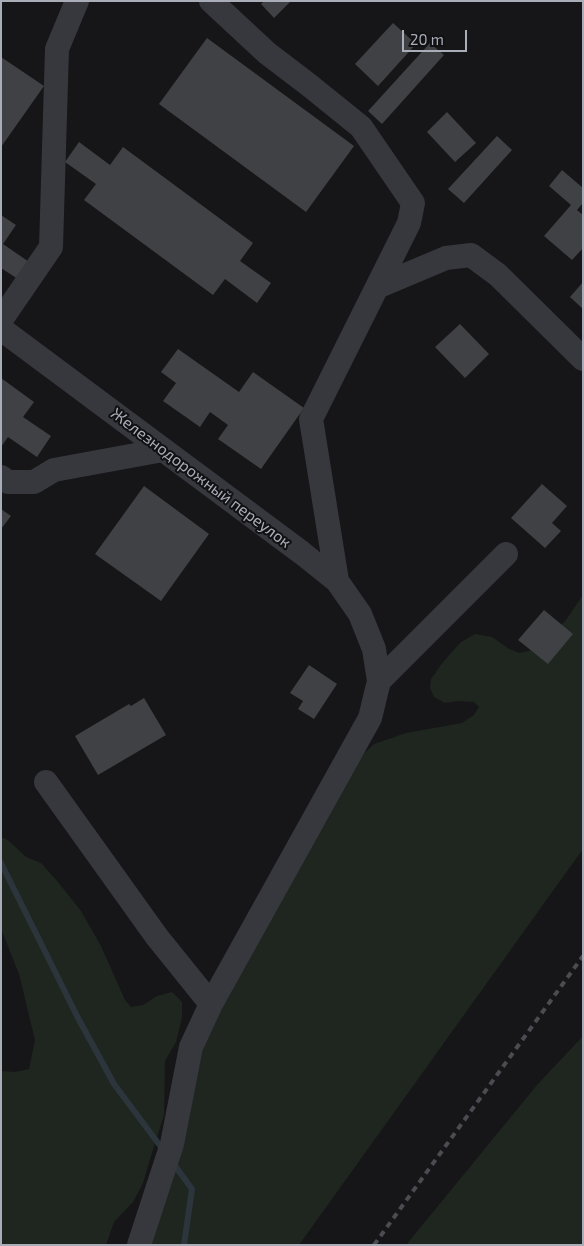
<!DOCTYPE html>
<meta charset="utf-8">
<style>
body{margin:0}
#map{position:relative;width:584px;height:1246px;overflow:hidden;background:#161618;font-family:"Exo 2",sans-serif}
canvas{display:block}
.frame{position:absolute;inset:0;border:2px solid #a8adb8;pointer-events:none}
.scale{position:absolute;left:402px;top:30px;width:65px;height:22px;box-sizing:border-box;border:2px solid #a8adb8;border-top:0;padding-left:6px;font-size:15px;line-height:18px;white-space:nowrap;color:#a8adb8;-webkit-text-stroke:4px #111113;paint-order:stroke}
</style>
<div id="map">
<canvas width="584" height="1246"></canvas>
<div class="frame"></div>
<div class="scale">20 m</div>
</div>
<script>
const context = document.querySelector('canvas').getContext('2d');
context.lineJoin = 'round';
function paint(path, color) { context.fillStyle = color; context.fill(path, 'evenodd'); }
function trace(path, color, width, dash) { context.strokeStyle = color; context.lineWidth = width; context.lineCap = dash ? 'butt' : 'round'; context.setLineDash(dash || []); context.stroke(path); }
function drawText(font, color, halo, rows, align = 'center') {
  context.font = font + ' "Exo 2",sans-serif'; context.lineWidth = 4; context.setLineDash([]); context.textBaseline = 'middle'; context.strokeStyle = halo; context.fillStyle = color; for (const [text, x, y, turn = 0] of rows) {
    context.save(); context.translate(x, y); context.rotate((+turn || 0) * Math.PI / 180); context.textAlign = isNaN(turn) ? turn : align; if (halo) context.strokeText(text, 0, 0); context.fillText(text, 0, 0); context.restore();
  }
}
paint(new Path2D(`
 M583,595V849L299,1245H151L200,1048L360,757L374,744L406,733L462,723L474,715L479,707L474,702L458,701L445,703L434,697L430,688L431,679L443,662L461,642L475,634L492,637L509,649L520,653L532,650L544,643L566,620Z
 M1,837L8,840L26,857L41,863L58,882L81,911L101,946L125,1000L131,1007L143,1005L157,996L172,992L182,1002V1018L176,1042L165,1061L164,1115L151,1156L143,1183L133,1202L114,1222L106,1245H1V1071L15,1072L29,1069L35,1040L19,974L1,929Z
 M583,1036V1245H406L537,1085Z`), '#1e261f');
trace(new Path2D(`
 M1,863L78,1018L114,1084L164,1151
 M173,1163L192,1189L184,1245`), '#2c353c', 6);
paint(new Path2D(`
 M264,1H291L274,18L261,4Z
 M393,23L416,44L378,86L355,64Z
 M207,38L354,146L306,212L159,104Z
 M430,43L444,55L382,124L368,111Z
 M1,57L44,86L1,147Z
 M447,112L476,143L455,162L427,132Z
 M497,136L512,150L464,203L448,189Z
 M79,142L110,165L123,147L253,243L240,261L271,283L257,303L225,279L213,295L84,200L96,184L65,162Z
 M562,170L583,188V203L577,210L583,215V248L572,260L544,236L571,205L549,186Z
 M1,215L16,225L3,244L32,264L21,281L1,268Z
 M583,282V309L570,297Z
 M460,324L489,354L465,378L435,347Z
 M178,349L239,392L253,372L304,408L261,469L218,439L228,425L210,412L200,427L163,401L176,383L161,372Z
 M1,378L34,402L23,417L51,436L37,457L8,437L1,447Z
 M542,484L567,506L552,523L561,531L545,548L511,518Z
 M144,486L209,534L161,601L95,554Z
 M1,509L11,516L1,529Z
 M544,610L573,634L548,664L518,640Z
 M309,665L337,684L314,719L298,709L303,701L290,693Z
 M144,698L166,735L98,775L75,736L129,704L131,706Z`), '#404145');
trace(new Path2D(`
 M211,1L267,53L309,85L361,127L413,203L409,223L311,419L337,581
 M377,287L446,258L471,255L498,275L583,359
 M1,320L51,247L57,49L77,1
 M1,329L302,553L337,581L360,614L374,649L379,681L370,718L211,1004L191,1047L172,1144L139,1245
 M1,477L8,482H34L54,470L163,450
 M379,681L506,554
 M46,782L157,937L211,1004`), '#37383d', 24);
trace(new Path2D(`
 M374,1245L583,956`), '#4a4c52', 4, [6, 5]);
drawText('16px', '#a8adb8', '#111113', [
 ["Железнодорожный переулок",201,478,37]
]);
</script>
